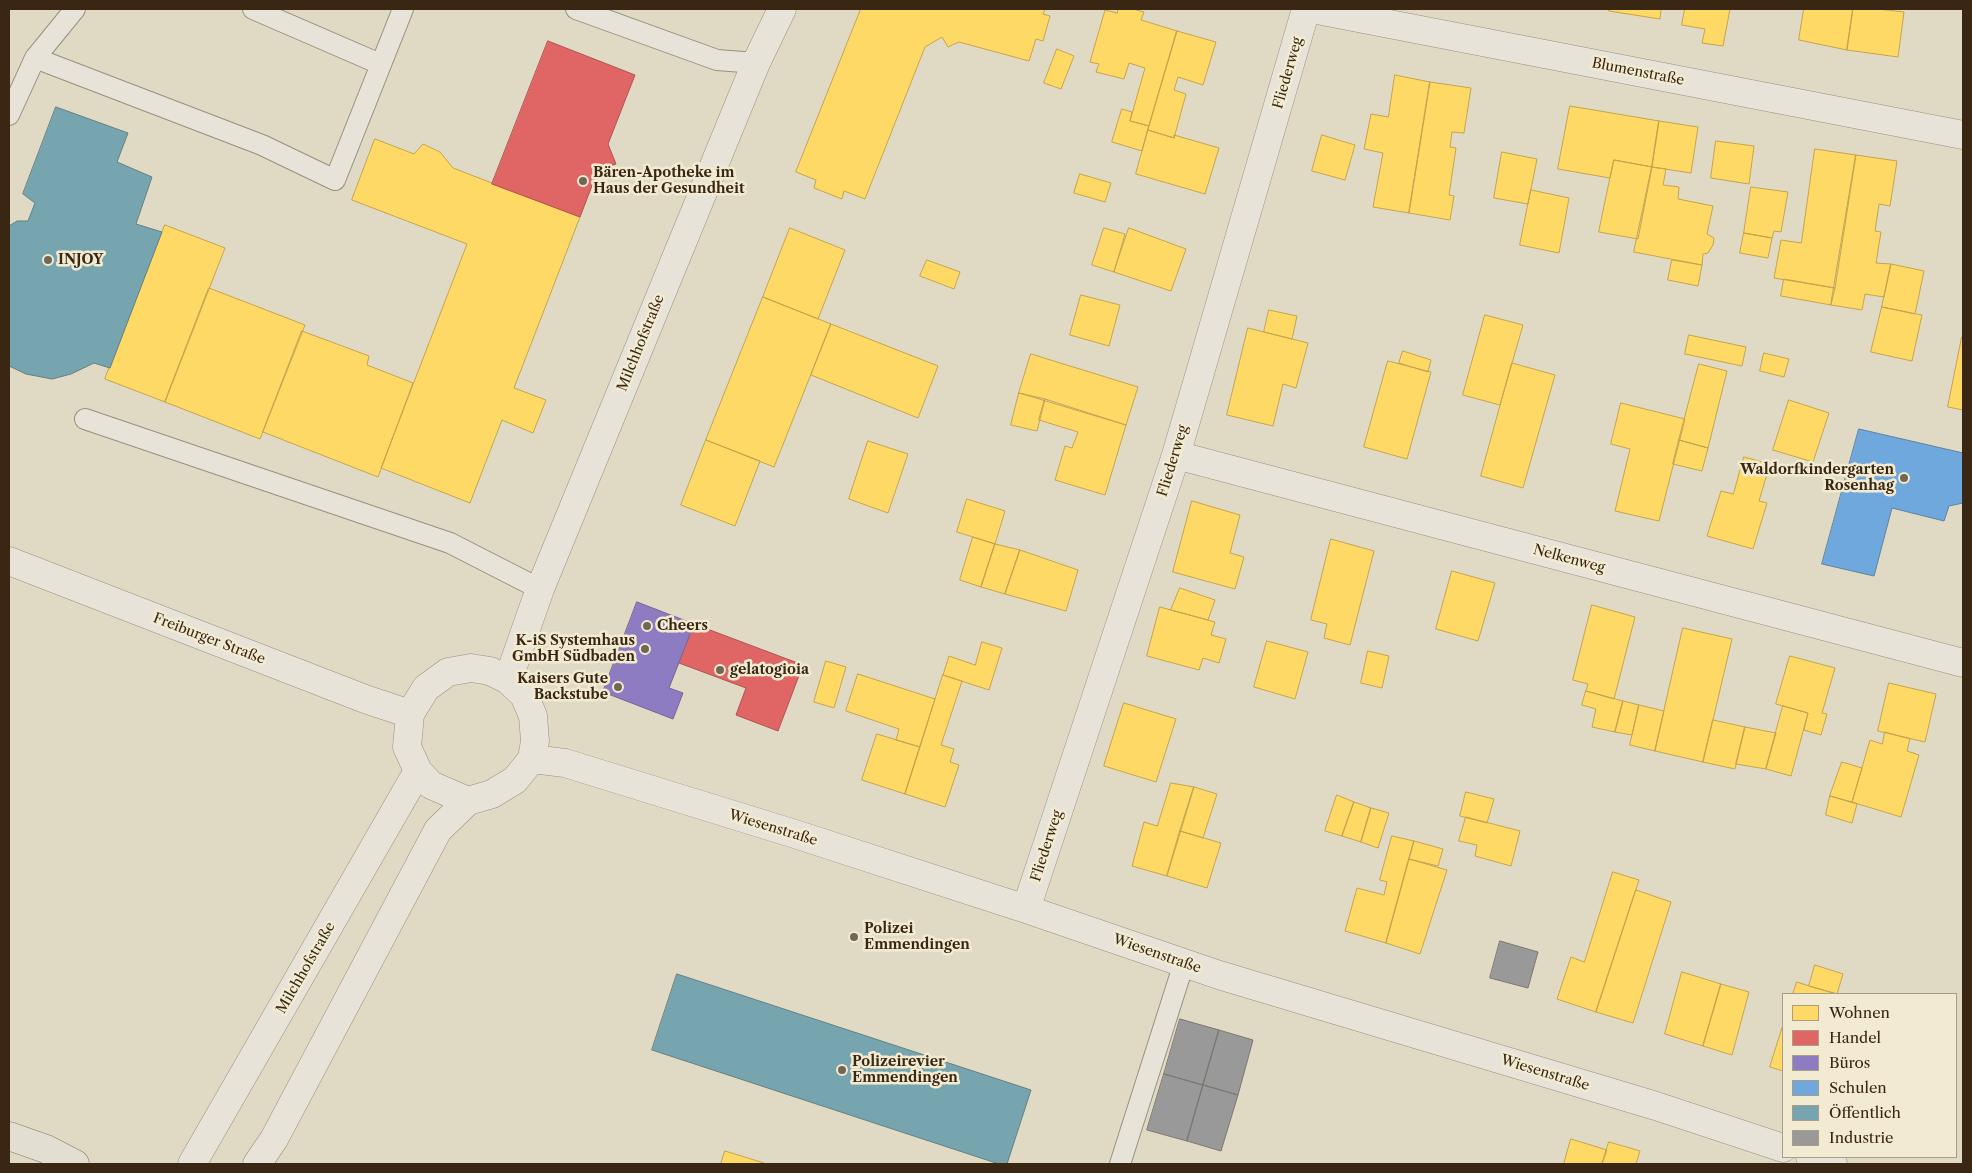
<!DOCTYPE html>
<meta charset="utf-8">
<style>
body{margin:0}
#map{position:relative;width:1972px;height:1173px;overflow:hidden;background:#e0dac4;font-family:"Libre Caslon Text",serif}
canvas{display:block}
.frame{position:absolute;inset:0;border:10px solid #392714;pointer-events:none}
.legend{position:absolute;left:1782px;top:993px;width:175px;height:165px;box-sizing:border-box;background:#f2ebd2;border:1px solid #a89d86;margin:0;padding:6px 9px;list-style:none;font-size:15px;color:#392714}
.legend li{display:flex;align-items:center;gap:10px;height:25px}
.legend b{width:25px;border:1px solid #a89d86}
</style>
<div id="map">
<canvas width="1972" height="1173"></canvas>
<div class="frame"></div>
<ul class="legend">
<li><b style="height:14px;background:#ffd966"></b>Wohnen</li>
<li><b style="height:14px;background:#e06666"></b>Handel</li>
<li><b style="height:14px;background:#8e7cc3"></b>Büros</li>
<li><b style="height:14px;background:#6fa8dc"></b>Schulen</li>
<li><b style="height:14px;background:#76a5af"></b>Öffentlich</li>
<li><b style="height:14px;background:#999"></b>Industrie</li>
</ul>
</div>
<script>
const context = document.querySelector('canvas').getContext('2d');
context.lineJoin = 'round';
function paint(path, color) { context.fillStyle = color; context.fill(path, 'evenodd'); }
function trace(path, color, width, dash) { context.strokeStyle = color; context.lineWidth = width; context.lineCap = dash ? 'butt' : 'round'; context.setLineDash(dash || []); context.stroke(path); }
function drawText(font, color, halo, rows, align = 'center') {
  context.font = font + ' "Libre Caslon Text",serif'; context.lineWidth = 5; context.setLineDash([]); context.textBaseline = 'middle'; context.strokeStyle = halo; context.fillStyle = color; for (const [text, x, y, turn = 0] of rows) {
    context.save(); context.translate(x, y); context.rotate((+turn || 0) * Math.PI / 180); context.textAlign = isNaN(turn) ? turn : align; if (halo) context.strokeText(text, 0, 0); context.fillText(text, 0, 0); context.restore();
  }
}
const homes = new Path2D(`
 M861,9H1045L1043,14L1050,16L1043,41L1036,39L1029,61L959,42L948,47L942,37L925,47L865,199L844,191L842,199L814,188L816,180L796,172Z
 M1118,9H1133L1144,12L1141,20L1177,31L1149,126L1130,121L1145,68L1129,63L1124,79L1096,72L1099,64L1090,62L1105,10L1117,13Z
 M1610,9H1661L1660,19L1609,11Z
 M1685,9H1730L1723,46L1702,43L1705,29L1682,25Z
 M1804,9H1853L1847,50L1799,40Z
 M1853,9H1878L1904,12L1898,57L1847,50Z
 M1177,31L1216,42L1203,85L1178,77L1174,90L1186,94L1174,138L1148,130Z
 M1057,49L1074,56L1061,89L1044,83Z
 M1395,75L1430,82L1409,213L1373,207L1383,153L1364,149L1371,114L1388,117Z
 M1430,82L1471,88L1464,133L1452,132L1450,147L1456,148L1449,195L1454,196L1450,220L1409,213Z
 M1570,106L1659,121L1652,167L1614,160L1610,178L1558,169Z
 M1122,109L1132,112L1130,121L1149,126L1142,151L1112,142Z
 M1659,121L1698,127L1691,173L1652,167Z
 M1148,130L1174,138V135L1219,148L1205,194L1136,174Z
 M1322,135L1355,145L1345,180L1312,171Z
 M375,139L414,154L423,144L440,152L453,168L580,217L514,388L546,400L533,433L502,420L470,503L381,468L467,244L352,200Z
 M1716,141L1754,146L1749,184L1711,178Z
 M1815,149L1856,155L1835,288L1774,278L1781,240L1801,243Z
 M1502,152L1537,159L1528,204L1494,198Z
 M1856,155L1897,161L1890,206L1879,204L1875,231L1881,232L1876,263L1891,264L1884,297L1865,294L1862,310L1831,305Z
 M1614,160L1652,167L1638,239L1599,232Z
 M1652,167L1666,169L1663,185L1679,187L1678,199L1713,206L1707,234L1714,238L1713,245L1708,253L1703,254L1702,265L1634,252Z
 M1080,174L1111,183L1105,202L1074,193Z
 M1751,187L1788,192L1781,232L1774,231L1772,238L1744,233Z
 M1531,190L1569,198L1559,253L1520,245Z
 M165,225L225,248L165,402L105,379Z
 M790,228L845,250L818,319L763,297Z
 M1104,228L1125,234L1114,272L1092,265Z
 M1129,228L1186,249L1171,291L1114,272Z
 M1744,233L1772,238L1768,258L1740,253Z
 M927,260L960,272L954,289L920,276Z
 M1672,260L1702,265L1698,286L1668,280Z
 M1891,264L1924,271L1915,314L1882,307Z
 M1784,279L1835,288L1831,305L1781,296Z
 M209,288L305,325L260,439L165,402Z
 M1081,295L1120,305L1109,346L1070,335Z
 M763,297L831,324L774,467L706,440Z
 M1882,307L1922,315L1912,361L1871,352Z
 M1269,310L1297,316L1292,339L1264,332Z
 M1485,315L1523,325L1500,405L1463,395Z
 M831,324L938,366L918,418L811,375Z
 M1248,328L1308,343L1296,388L1283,384L1273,426L1227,415Z
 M302,331L369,356L367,365L413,383L378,477L263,432Z
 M1689,335L1746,347L1742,366L1685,354Z
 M1962,337H1963V410L1948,407Z
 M1403,351L1431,360L1428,372L1399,363Z
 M1764,353L1789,359L1784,377L1760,371Z
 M1031,354L1138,387L1126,425L1019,393Z
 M1388,361L1431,372L1407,459L1364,447Z
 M1512,363L1555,375L1523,488L1481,476Z
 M1699,364L1727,371L1708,448L1679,440Z
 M1019,393L1045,399L1037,431L1011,425Z
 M1045,399L1126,425L1105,495L1055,480L1065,446L1072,448L1078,432L1039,420Z
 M1789,400L1829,413L1813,462L1773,450Z
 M1621,403L1685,419L1659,521L1615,511L1630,449L1611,444Z
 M706,440L760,461L735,526L681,505Z
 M1679,440L1708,448L1702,471L1673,464Z
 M868,441L908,454L888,513L849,499Z
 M1744,457L1770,464L1759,501L1767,503L1753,549L1707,536L1721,491L1733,494Z
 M967,499L1005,511L995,544L957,532Z
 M1192,501L1240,515L1230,553L1244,557L1235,589L1173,572Z
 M973,537L995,544L981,587L960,580Z
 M1331,539L1374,551L1350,645L1324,638L1327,624L1311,620Z
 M995,544L1020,550L1005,594L981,587Z
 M1020,550L1078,570L1066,611L1005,594Z
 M1452,571L1495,583L1478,641L1436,629Z
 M1180,588L1215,600L1208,620L1171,610Z
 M1592,605L1635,617L1614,699L1586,691L1588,684L1573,680Z
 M1160,607L1215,622L1211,635L1226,639L1219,663L1203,658L1199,670L1147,656Z
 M1683,628L1732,639L1703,762L1655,751Z
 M1267,641L1308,652L1295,699L1254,687Z
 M982,642L1002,648L989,690L943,675L949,656L975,665Z
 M1368,651L1389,656L1382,688L1361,683Z
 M1790,656L1835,668L1822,713L1827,714L1821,735L1804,730L1808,713L1776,704Z
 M826,661L846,667L834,708L814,702Z
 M858,674L935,699L920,747L896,740L899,729L846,711Z
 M943,675L962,681L941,745L954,749L950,762L959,765L945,807L905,794Z
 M1889,683L1936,694L1925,742L1878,731Z
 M1586,691L1623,701L1615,732L1592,727L1596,709L1582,705Z
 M1623,701L1639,705L1632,735L1615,732Z
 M1124,703L1176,719L1156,782L1104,766Z
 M1639,705L1664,711L1655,751L1630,745Z
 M1783,706L1808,713L1791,776L1766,769Z
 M1713,720L1745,727L1735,769L1703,762Z
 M1745,727L1776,733L1766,769L1736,764Z
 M1885,732L1910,739L1907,751L1919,755L1901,817L1852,802L1870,740L1882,744Z
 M877,734L920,747L905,794L862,780Z
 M1842,762L1862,768L1852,802L1830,796Z
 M1171,783L1194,787L1167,876L1132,866L1144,822L1157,826Z
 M1194,787L1217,794L1203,838L1180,831Z
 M1466,792L1494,799L1487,823L1460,816Z
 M1337,795L1354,802L1342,836L1325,831Z
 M1830,796L1857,804L1852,823L1826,815Z
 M1354,802L1371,808L1361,842L1342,836Z
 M1371,808L1389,813L1378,848L1361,842Z
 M1466,817L1520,831L1511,866L1475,856L1477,845L1459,841Z
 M1180,831L1221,843L1207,888L1167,876Z
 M1392,836L1414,841L1386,943L1345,931L1357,888L1384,895L1387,882L1380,880Z
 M1414,841L1443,849L1438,866L1409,859Z
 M1409,859L1447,870L1420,954L1386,943Z
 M1613,872L1639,880L1596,1012L1557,999L1571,957L1584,962Z
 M1636,890L1671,902L1633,1023L1596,1012Z
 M1815,965L1843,974L1837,994L1809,986Z
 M1682,972L1721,984L1703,1046L1665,1034Z
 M1797,982L1809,986L1837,994H1793Z
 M1721,984L1749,992L1732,1055L1703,1046Z
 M1783,1025V1071L1770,1067Z
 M1571,1139L1607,1150L1602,1164H1564Z
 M1609,1142L1640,1151L1636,1164H1602Z
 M725,1151L764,1163V1164H721Z`);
paint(homes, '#ffd966');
trace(homes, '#c4a44d', 1);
const shops = new Path2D(`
 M548,41L635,75L608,144L616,164L598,170L580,217L492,184Z
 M694,624L803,665L778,731L736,715L746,688L679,663Z`);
paint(shops, '#e06666');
trace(shops, '#ae534d', 1);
const offices = new Path2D(`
 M637,602L694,624L669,688L683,693L673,719L603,692Z`);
paint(offices, '#8e7cc3');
trace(offices, '#74628e', 1);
const schools = new Path2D(`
 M1859,429L1963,453V503L1949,506L1944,521L1892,508L1874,576L1822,564Z`);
paint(schools, '#6fa8dc');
trace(schools, '#5f81a0', 1);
const public = new Path2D(`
 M56,107L128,133L117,162L152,177L136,224L162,232L110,368L94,363L71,374L52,379L26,374L9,366V226L17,221H28L35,203L23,194Z
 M677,974L1031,1090L1007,1164H999L652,1050Z`);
paint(public, '#76a5af');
trace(public, '#647f80', 1);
const industry = new Path2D(`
 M1500,941L1538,952L1528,988L1490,978Z
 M1180,1019L1219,1030L1203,1085L1164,1074Z
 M1219,1030L1253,1040L1238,1095L1203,1085Z
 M1164,1074L1203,1085L1187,1141L1147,1130Z
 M1203,1085L1238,1095L1221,1151L1187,1141Z`);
paint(industry, '#999');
trace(industry, '#7c7771', 1);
const lane = new Path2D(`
 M253,9L380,64
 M576,9L717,60L756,63
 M35,58L75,9
 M9,115L35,58L262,145L335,180L403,9
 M85,419L450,543L540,589
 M1120,1164L1184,963`);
const street = new Path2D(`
 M1312,9L1963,135
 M1176,455L1963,663
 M9,561L365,699L410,714
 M508,680L540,589L756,63L782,9
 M532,759L565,763L795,834L1026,909L1219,975L1656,1106L1783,1148
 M1026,909L1176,455L1306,9
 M1810,1157L1833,1164
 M192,1164L418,771
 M257,1164L274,1139L438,830L468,801L492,794L515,780L532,759L535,741L533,716L524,695L508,680L490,671L471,668L448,672L426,688L410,714L407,747L418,771L431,785L468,801`);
const primary = new Path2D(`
 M9,1136L46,1149L75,1164`);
trace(lane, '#969081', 22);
trace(street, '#969081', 29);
trace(primary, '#7e786a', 29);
trace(lane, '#e7e3d8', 20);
trace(street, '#e7e3d8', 28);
trace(primary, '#e2dfd2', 28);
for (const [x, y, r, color] of [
 [583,181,5,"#736652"],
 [48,260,5,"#736652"],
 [1904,478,5,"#736652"],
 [647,626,5,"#736652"],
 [645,649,5,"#736652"],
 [720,670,5,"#736652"],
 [618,687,5,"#736652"],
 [854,937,5,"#736652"],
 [842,1070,5,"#736652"]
]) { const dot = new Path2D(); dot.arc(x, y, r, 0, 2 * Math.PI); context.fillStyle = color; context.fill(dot); trace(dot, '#f2ebd2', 2); }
drawText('14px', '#392714', '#f2ebd2', [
 ["Blumenstraße",1638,72,11],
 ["Fliederweg",1288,73,-74],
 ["Milchhofstraße",641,343,-68],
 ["Fliederweg",1173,461,-73],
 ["Nelkenweg",1569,559,15],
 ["Freiburger Straße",209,639,21],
 ["Wiesenstraße",773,828,17],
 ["Fliederweg",1047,846,-72],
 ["Wiesenstraße",1157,954,19],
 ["Milchhofstraße",306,968,-60],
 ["Wiesenstraße",1545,1073,17]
]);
drawText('bold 14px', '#392714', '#f2ebd2', [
 ["Bären-Apotheke im",593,173],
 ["Haus der Gesundheit",593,189],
 ["INJOY",58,260],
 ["Waldorfkindergarten",1894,470,"right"],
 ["Rosenhag",1894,486,"right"],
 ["Cheers",657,626],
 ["K-iS Systemhaus",635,641,"right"],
 ["GmbH Südbaden",635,657,"right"],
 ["gelatogioia",730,670],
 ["Kaisers Gute",608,679,"right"],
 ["Backstube",608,695,"right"],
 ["Polizei",864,929],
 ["Emmendingen",864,945],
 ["Polizeirevier",852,1062],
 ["Emmendingen",852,1078]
], 'left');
</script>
